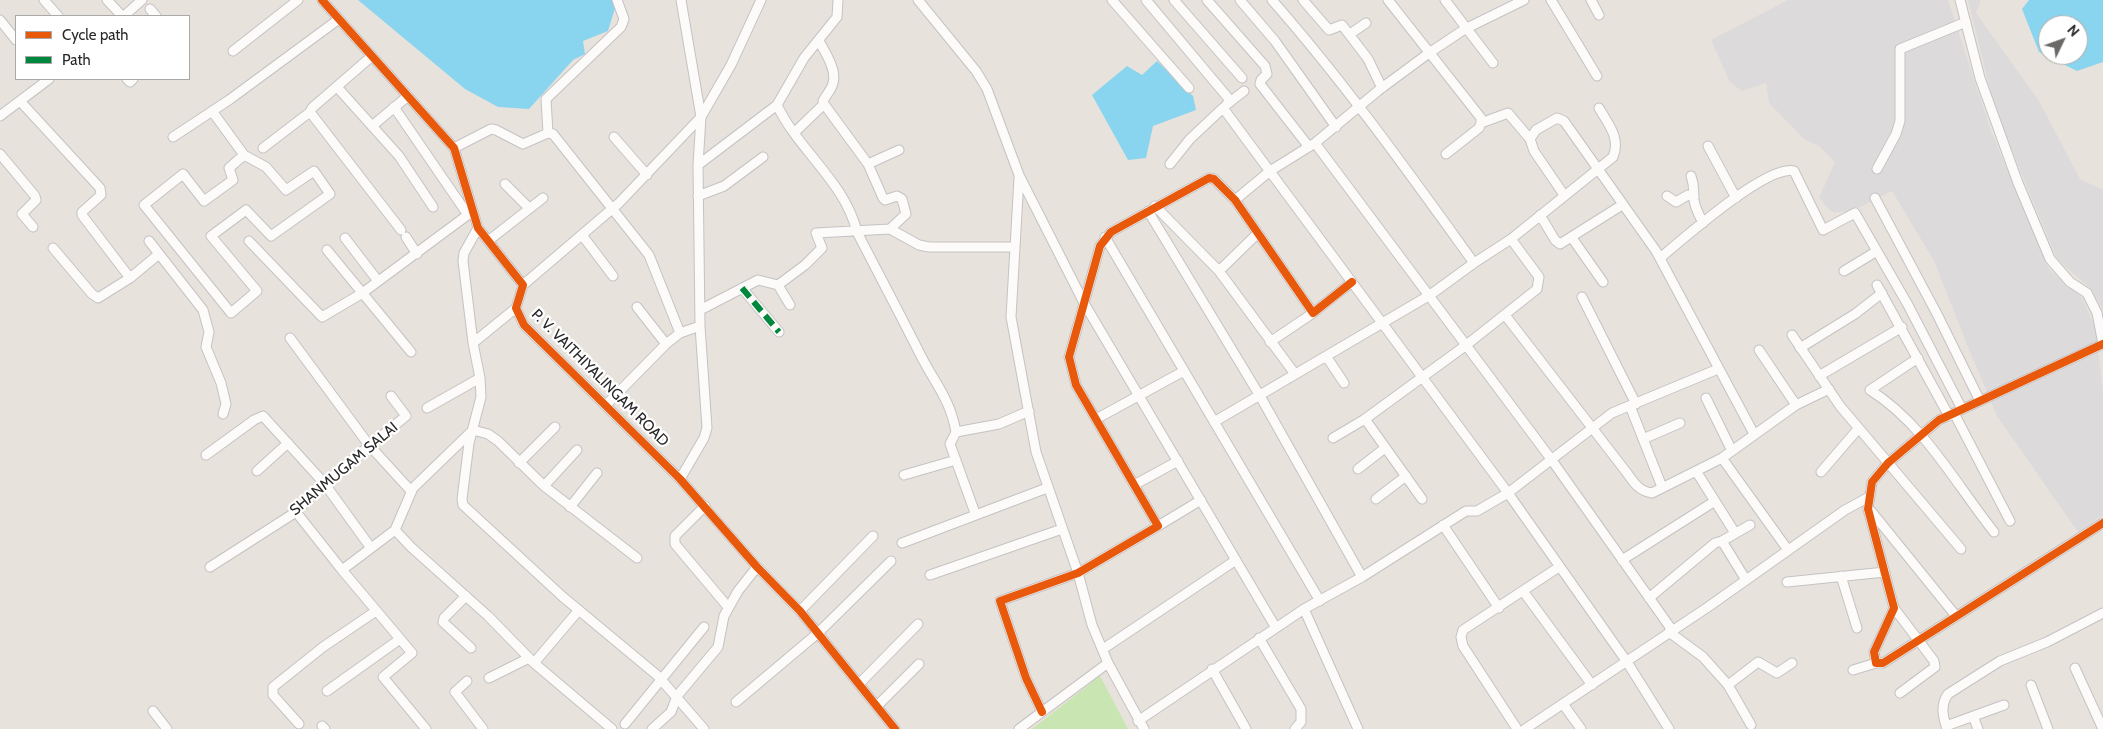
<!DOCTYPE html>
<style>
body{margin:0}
#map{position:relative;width:2103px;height:729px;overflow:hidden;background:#e8e2dc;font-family:Cabin,sans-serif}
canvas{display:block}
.legend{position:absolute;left:15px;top:15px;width:175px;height:65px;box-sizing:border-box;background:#fff;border:1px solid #a9a9a9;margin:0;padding:6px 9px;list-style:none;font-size:15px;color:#282828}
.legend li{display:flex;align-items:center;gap:10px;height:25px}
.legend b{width:25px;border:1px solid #a9a9a9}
.north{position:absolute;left:2038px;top:15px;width:50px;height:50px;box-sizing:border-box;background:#fff;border:1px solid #a9a9a9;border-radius:50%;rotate:48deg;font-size:14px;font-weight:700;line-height:20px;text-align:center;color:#282828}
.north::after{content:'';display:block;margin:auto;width:18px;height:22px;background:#6b6967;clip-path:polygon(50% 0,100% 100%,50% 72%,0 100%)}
</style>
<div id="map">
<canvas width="2103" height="729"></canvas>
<ul class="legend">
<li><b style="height:6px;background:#e8590c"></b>Cycle path</li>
<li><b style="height:6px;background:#00873e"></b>Path</li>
</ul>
<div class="north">N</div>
</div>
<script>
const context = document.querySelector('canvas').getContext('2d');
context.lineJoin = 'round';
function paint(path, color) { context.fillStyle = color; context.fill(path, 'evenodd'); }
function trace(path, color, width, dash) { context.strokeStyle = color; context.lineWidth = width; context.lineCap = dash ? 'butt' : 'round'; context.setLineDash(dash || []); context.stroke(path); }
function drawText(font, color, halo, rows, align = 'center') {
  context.font = font + ' Cabin,sans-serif'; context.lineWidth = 4.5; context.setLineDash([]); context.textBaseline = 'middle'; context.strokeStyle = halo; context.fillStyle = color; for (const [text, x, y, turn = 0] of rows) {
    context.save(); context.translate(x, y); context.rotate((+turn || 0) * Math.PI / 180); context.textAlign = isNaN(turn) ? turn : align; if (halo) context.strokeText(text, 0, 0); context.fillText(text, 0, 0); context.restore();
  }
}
paint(new Path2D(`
 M1788,0H1948L1991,131L2049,269L2082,298L2095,327L2103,391V515L2078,532L1997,416L1968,347L1934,261L1892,191L1851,212H1832L1819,198L1835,162L1819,146L1804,139L1769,103L1766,83L1742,91L1730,82L1711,40Z
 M1968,0H1981L1976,13L2039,101L2080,179L2103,190V310L2090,288L2057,259L1995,110Z`), '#dddadc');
paint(new Path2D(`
 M1100,676L1128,729H1032Z`), '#c8e5b2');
paint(new Path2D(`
 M358,0H613L616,5L608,31L583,41L585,54L573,60L529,109L498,107L465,89Z
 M2029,0H2103V62L2077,71L2039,52L2022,9ZM2048,25H2078V55H2048Z
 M1157,61L1193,96L1196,110L1153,126L1146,158L1128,160L1092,95L1127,66L1142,75Z`), '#89d5f0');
const minor = new Path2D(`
 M44,0L58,16
 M107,0L122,16
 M322,0L454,148L478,228L523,285L516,308L524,325L680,479L757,567L800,611L895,729
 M838,0L837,17L804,58L777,105C798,150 845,182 857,232C878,273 900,314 921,356C936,385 950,399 956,432L999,424L1029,411
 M918,0L976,71L987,89L1019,175L1084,303L1276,628
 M1112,0L1189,88
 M1146,0L1229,99V103
 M1174,0L1242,78
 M1207,0L1265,66L1267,74L1261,80L1260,84L1309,147
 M1240,0L1275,41L1336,127
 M1303,0L1329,30L1342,25L1368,59L1382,88
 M1388,0L1481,118V123L1479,128L1446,154
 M1445,0L1493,63
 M1551,0L1597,76
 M1591,0L1599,15
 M1960,0L1980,78L2018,183L2050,259L2070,282L2087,293L2097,313L2103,344
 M150,9L156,16
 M124,16L142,0
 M0,20L16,40
 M1350,34L1366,23
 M233,51L298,0
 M127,79L130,82L133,79
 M337,87L399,156L433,207
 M20,101L100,188L101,195L82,212V215L130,278
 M824,104L868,164L883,198L885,200L897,196L902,199L906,214L890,229
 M1226,105L1244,91
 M394,107L468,215
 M212,111L244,155L266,167L286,190L314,171L330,194L271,236L246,210L211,236L257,291L231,313L144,205L183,174L204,201L233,180L229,168L244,155
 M310,112L401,230
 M0,116L49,79
 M1481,123L1508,113L1530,139
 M372,126L408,96
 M548,133L546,99L621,27L624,19L617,0
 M794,133L824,104L823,101C826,95 832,89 833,83C837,70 825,52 819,41
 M173,137L229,100L339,19
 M614,137L647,175
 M1315,143L1551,459L1672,630
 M1708,146L1736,198
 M263,148L310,112L312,108L372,56
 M454,148L491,129L496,130L523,144L548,133L553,134L649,255L680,333
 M0,154L35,196L36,200L22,214L33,227
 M868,164L899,150
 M1170,164L1190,139L1223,108L1508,493L1627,662L1669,729
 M698,165L777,105
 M1877,169L1896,134L1900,121V49L1966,22
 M1691,176C1695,187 1693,189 1694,200C1695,208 1699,215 1703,223
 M1019,178L1011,317L1036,452L1078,573L1092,625L1108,663L1144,729
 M505,184L529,208
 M1564,195L1534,151L1530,139L1536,130L1557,118L1564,121L1656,251L1754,434
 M698,196L724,186L763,157
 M1667,196L1676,202L1688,195L1694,197
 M1875,198L1937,314L1980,401
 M1235,200L1270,171L1315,143L1379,90L1429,53L1465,29L1524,0
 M1155,206L1219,271L1295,374
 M1148,211L1260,396L1362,577
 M1540,215L1555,240L1560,244L1622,205
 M478,228L464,253L463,261L473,343L480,378L481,397L469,443L462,499L463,505L563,597L658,676L704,729
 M582,235L613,276
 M406,237L417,254
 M1105,237L1320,601
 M345,238L378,281
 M1572,238L1603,282
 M149,241L203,310L209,332L206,347L221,383L226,404L223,414
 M249,241L322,317L361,294L473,211
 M488,241L543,198
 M53,248L92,294L98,298L130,278L159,254
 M327,250L411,352
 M1660,258C1682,240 1767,164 1794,171L1823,230L1855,213L1908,305L1962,409
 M1474,263L1511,239L1613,157C1621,138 1608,124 1599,108
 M1219,271L1258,233
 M1844,271L1877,251
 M523,285L619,203L701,117L731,65L761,0
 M778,285L805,265L822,248L816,233L890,229L919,245L929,247H1015
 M1877,285L1949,416
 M742,288L779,332
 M1582,297L1636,404
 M637,307L666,344
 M700,310L758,280L778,285L790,305
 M1505,315L1627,473C1634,483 1639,491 1652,493L1722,458L1796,405L1829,389
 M1792,335L1840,406L1961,549
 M290,338L369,445L411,491
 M1270,342L1313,313
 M473,343L516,308
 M2103,344L1939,420L1888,463L1872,482L1868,509L1894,608L1874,652L1876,663H1883L2103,523
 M1800,348L1855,314L1882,293
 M1759,350L1796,405
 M1326,356L1344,383
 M1918,358L1870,390C1924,424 1955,483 1994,532
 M1819,376L1902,327
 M1706,398L1732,451
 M606,405L666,344L680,333L700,326
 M1630,406L1662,487
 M427,408L480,378
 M1954,413L2010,521
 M1096,419L1184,371
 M1365,419L1422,499
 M1214,422L1430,295L1474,263C1409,173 1345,83 1272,0
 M956,432L950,444L975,513
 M1333,438L1365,419L1465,346L1537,289L1539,277L1511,239
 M1643,439L1680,423
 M206,455L254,420L263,416L324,483L371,548
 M1722,458L1788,550
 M519,463L555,427
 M1358,469L1385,448
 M257,471L288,443
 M1696,471L1735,533
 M1821,472L1858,429
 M904,475L956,460
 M680,479L704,438L707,428L700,326L698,165L701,117L681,0
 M1134,485L1178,461
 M544,486L577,450
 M1376,499L1406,476
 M705,506L675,536V544L728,607
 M570,507L597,473
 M1871,511L1956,616
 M296,512L342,570L412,653L383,677L426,729
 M1443,525L1499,608
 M1158,526L1201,500
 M395,530L411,547L488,616L534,663L612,729
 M1722,541L1750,525
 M902,543L1047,488
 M1622,560L1715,501
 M210,567L296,512L324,483L406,416L391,396
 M342,570L395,530L413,488L473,430L488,434L498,441L544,486L637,558
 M930,575L1062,529
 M1841,576L1857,628
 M1787,582L1885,572
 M1523,591L1592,685
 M466,596L444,618L443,622L471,648
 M1649,598L1715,543L1722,541L1746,580
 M1894,608L1934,661L1935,667L1900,693
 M1304,609L1358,729
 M800,611L873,536
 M1669,632L1703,657L1728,685L1758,662L1777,673L1792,663
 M1259,638L1301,709V722L1295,729
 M1103,649L1236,560
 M534,663L579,610
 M2075,668L2102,727
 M1212,669L1246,729
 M1853,670L1876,663
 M489,678L529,658
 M467,681L455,692L483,729
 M859,684L918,624
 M1728,685L1751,725
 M2031,685L2048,729
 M327,691L400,639
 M736,702L818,633L891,561
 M1563,704L1581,729
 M877,706L919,664
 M153,711L167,729
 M1042,712L1026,678L1000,601L1078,573L1158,526L1076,385L1069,357L1100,246L1111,232L1209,178L1214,179L1235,200L1313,313L1352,282
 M1973,716L1978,729
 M1138,721L1304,609L1362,577L1466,511H1477L1508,493L1612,413L1718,369
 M299,724L273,695V687L323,647L376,611
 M625,724L704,627
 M322,726L325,729
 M1946,726L2004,705
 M652,729L671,712L677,696L718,647L724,616L738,591L757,567
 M1019,729L1108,663
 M1517,729L1463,646L1461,637L1463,630L1559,567
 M1525,729L1708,607L1845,510L1869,497
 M1947,729C1943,717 1940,705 1948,694L2000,661L2047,642L2103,613`);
trace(minor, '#c4c2c3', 11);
trace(minor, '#fcfbfa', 9);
trace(new Path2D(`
 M742,288L779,332`), '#00873e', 6, [12, 6]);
trace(new Path2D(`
 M322,0L454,148L478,228L523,285L516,308L524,325L680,479L757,567L800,611L895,729
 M2103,344L1939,420L1888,463L1872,482L1868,509L1894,608L1874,652L1876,663H1883L2103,523
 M1042,712L1026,678L1000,601L1078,573L1158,526L1076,385L1069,357L1100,246L1111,232L1209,178L1214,179L1235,200L1313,313L1352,282`), '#e8590c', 8);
drawText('15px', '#282828', '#fff', [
 ["P. V. VAITHIYALINGAM ROAD",600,378,45],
 ["SHANMUGAM SALAI",344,469,-40]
]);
</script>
